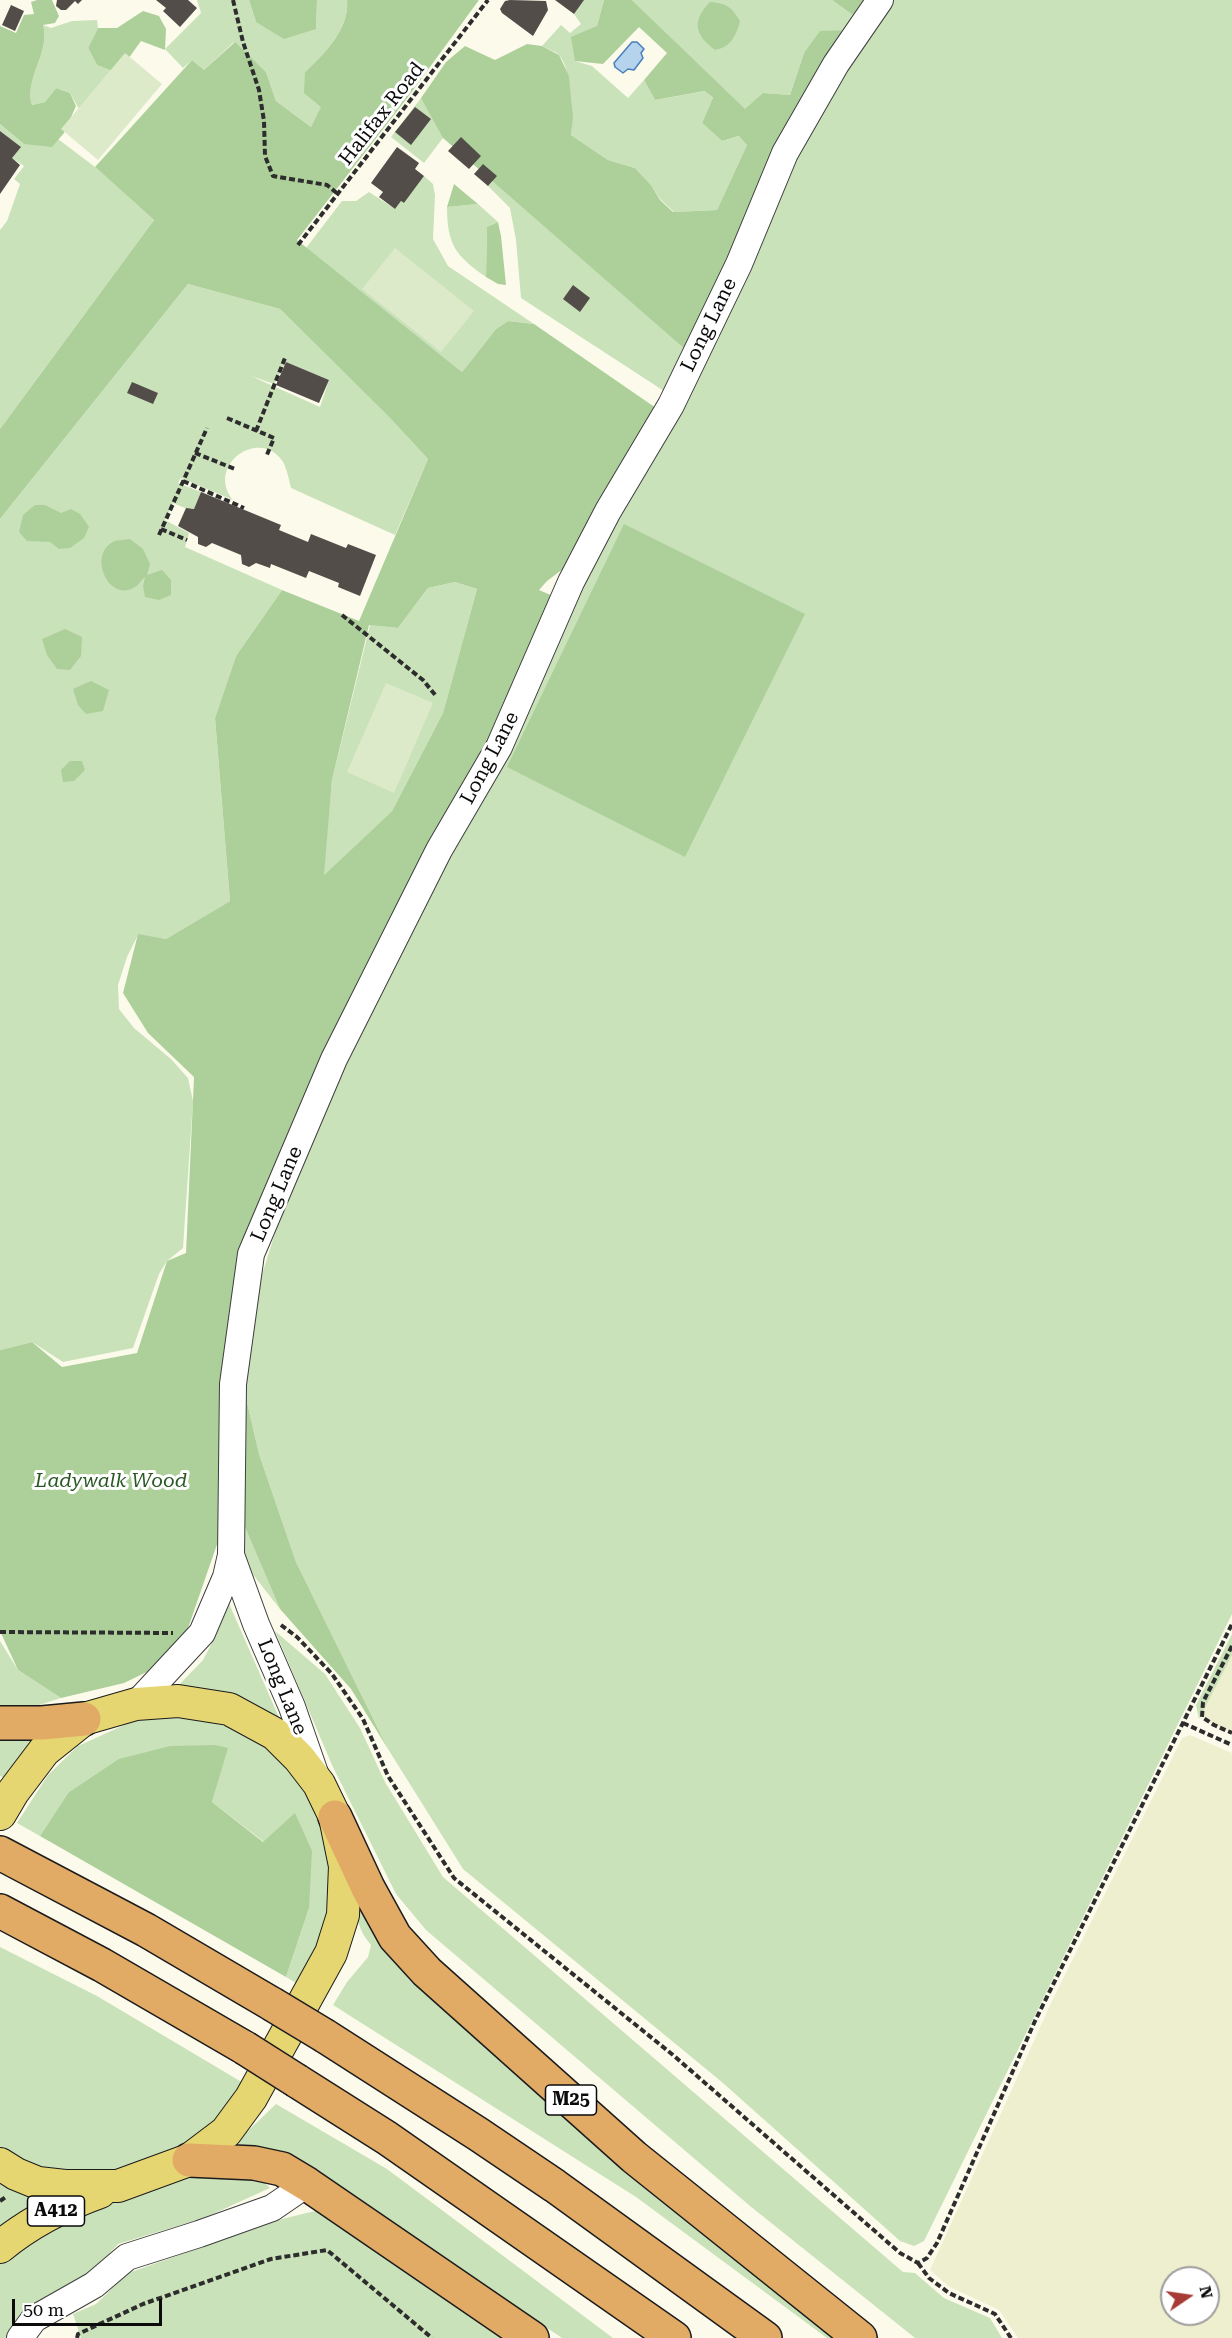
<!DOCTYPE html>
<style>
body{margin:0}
#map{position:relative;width:1232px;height:2338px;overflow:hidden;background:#fcfbeb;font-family:"Roboto Serif",serif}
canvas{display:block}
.north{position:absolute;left:1160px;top:2266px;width:60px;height:60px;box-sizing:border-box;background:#fff;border:2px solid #9d9d9d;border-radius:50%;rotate:77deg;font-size:16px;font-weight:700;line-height:24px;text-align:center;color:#0b0b0b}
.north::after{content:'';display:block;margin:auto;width:21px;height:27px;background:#a73c36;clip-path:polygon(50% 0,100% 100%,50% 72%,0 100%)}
.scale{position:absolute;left:12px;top:2299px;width:150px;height:27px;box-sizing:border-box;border:3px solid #0b0b0b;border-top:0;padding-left:8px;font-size:18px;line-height:21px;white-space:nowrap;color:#0b0b0b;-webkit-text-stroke:4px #fff;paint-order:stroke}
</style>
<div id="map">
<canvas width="1232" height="2338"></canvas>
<div class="north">N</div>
<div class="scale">50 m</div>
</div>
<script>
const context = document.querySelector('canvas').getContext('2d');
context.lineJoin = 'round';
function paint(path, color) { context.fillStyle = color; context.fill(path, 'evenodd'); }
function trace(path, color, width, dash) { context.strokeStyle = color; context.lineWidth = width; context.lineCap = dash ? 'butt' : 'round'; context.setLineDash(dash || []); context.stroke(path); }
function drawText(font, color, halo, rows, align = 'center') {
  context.font = font + ' "Roboto Serif",serif'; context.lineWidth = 6; context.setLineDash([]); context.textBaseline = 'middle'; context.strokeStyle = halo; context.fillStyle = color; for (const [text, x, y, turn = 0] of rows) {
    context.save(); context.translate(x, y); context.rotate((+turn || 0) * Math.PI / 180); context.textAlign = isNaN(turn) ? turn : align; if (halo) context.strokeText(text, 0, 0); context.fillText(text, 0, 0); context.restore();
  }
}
paint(new Path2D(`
 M1232,1647V1733L1214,1725L1202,1717L1203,1702Z
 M1190,1735L1232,1753V2338H1018L999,2310L948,2286L930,2270L1051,2003L1182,1738ZM1172,2278H1208V2314H1172Z`), '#eeefcf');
paint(new Path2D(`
 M197,0H249L256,22L316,29L317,0H347C350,29 324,54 305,72L322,107L311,127L276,101L266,72L234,42L204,70L192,60L183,68L165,49L201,13Z
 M583,0H604L597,26L575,61L592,66L628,98L644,80L655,100L706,91L713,99L702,123L722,141L740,136L747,145L717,210L674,212L660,199L651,185L635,168L608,160L571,135C573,116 572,70 559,55C555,51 547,49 542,46L561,25L570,33L581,24L574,14Z
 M632,0H832L861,21L804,53L790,95L763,93L745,110Z
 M889,0H1232V1614L924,2241L914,2246L900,2241L723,2083L463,1869L388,1749L296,1562L259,1454L243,1385L254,1300L280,1217L341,1070L608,521L791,156Z
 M97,20L98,28L88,48L97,65L111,70L79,109L70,93L56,88L45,102L32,105C24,78 51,52 43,25L51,28L72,21Z
 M421,98L452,126L424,163L391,137Z
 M0,124L24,144L58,139L95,167L154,220L0,429V230L7,221L20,184L14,179L24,166L12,158L20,147L0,131Z
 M424,176L433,184L435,195L433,239L448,266L534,324L508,321L496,329L462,372L306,248L342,201H356L369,192L395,209L401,201L404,203Z
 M493,181L688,352L667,393L521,298L516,240L510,208L488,186Z
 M478,204L498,222L487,227L486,277C456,256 447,245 447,207Z
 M188,284L280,309L389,417L428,459L395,535L291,488C289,480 287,469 283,462C260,426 205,465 233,500L181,478L178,483L201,492L194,509L191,508L190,510L173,503L165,520L189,533L185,547L282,590L236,656L215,718L230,901L166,939L138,935L127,957L118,985L119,1009L134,1028L171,1059L188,1078L193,1101L183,1248L167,1261L159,1274L133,1348L63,1362L32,1342L0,1350V519ZM286,362L329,380L320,407L251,376L274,384Z
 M455,582L477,589L443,713L392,811L323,876L332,780L370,625L398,628L428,588Z
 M238,1511L280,1609L247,1567Z
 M227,1599L281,1722L177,1687L203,1660L217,1633Z
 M275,1631L325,1674L360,1728L385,1782L443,1877L903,2272L915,2273L944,2298L990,2318L1002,2338H915L750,2206L426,1930L396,1894L332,1765Z
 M1232,1634V1655L1199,1719L1196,1705Z
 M0,1641L18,1670L61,1698L39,1705H0Z
 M174,1715L232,1727L274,1750L302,1783L320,1819L333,1858L331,1907L317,1954L301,1986L286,1977L309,1908L264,1842L212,1802L227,1749L68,1793L40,1836L17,1823L48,1775L78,1746L131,1722Z
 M0,1738L40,1741L7,1779L0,1776Z
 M360,1898L844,2338H827L636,2197L333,2005L347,1982L368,1957L371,1945C358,1929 355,1918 360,1898Z
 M0,1947L97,1996L245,2084L211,2134L104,2180L47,2172L0,2147Z
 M276,2104L387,2169L613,2338H562L414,2239L229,2149Z
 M197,2172H254L270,2188L204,2218L118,2244L89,2276L45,2298L35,2338H0V2264L10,2251L75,2211Z
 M0,2182L54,2203L0,2237Z
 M319,2210L508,2338H81L73,2314L96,2304L128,2273L282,2219Z`), '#cae2ba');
paint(new Path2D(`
 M37,0H52L59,16L55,23L43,25C51,52 24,78 32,105L45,102L56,88L70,93L76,106L64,133L52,147L24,144L0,124V26L16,33L24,15L34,14L31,2Z
 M249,0H317L316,29L284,39L256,22Z
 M347,0H479L408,97L297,240L462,372L496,329L508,321L534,324L656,408L597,503L563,569L547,581L539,590L553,596L551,615L245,1251L222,1530L187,1631L153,1669L124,1683L61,1698L18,1670L0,1631V1350L32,1342L62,1367L137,1353L167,1261L186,1253L194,1077L148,1033L123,993L138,934L166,939L230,901L215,718L236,656L282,590L359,621L428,459L389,417L280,309L188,284L0,519V429L154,220L95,167L192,60L204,70L235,42L266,72L276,101L311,127L321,107L304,93L305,72C324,54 350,29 347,0ZM455,582L477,589L443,713L392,811L324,875L332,780L369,625L398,628L428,588Z
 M604,0H632L745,109L763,93L790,95L804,53L820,31L853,30L688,352L443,138L421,98L446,62L465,46L495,60L527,44L542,46L559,55L569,76L573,117L571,135L608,160L635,168L651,185L660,200L673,212L717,210L747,145L739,136L722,141L702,123L713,98L705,91L655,100L644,80L667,53L639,27L603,64L575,61L571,37L597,26Z
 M832,0H875L861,21Z
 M710,2C726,3 732,7 740,21C736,36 731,47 715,50C694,34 692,21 710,2Z
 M143,11L159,16L166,29L165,50L141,41L118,73L97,65L88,48L98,28H117Z
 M454,184L478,204L447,207Z
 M498,222L501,236L506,285L498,284L486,277L487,227Z
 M35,505H45L61,513L71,509L80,514L89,527L84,538L70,548L59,549L50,542L27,541L19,532L23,515Z
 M624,524L805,614L685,857L507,767Z
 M130,539L143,549L150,564L147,575L162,570L171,580V595L159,600L145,597L143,586L145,577C142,579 139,585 135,587C109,604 86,553 115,541C119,540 125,540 130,539Z
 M65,629L82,637L81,656L70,670L57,669L47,655L42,639Z
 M91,681L109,690L103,711L86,714L78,705L73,689Z
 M70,761H82L85,770L74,781L63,782L61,770Z
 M243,1385L259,1454L296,1562L388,1749L351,1689L280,1609L238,1511Z
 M215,1745L228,1748L212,1802L263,1842L295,1813L312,1851L309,1908L286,1977L40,1836L68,1793L119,1759L170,1746Z`), '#add09b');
paint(new Path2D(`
 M125,53L162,84L98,160L61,129Z
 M395,248L474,311L441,352L362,289Z
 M386,683L433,703L394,793L347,772Z`), '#dceaca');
const water = new Path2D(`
 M632,42H637L644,49L641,53L643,58L634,70L628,69L623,73L615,67L614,63Z`);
paint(water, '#b6d3ed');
trace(water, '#4780ba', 1.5);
paint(new Path2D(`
 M57,0H82L78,4L75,1L66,10H61L56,6Z
 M156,0H188L197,8L180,27L163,11L166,8Z
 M510,0L546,1L548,10L533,36L502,13L500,9L505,1Z
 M555,0H584L574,14Z
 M11,5L24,11L15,31L2,25Z
 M415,107L431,119L411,145L395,132Z
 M0,131L21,147L12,158L20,165L0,194Z
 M461,137L481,156L469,169L448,151Z
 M397,147L419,163L415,169L424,176L404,203L401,201L395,209L379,197L383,192L371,183Z
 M483,164L497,176L488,186L474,174Z
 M573,285L590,298L580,312L563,299Z
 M286,362L329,380L319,403L276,385Z
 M132,382L158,393L153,404L127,393Z
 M201,492L281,525L279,530L308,542L311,534L346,548L348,544L376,555L360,596L338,587L339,583L309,571L306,578L271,564L270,568L256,563L249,567L242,564L241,555L212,543L206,547L198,544V537L178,526L186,508L194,509Z`), '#524d49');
const minor = new Path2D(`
 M231,1555L256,1624L292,1707L315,1773
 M136,1704L202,1633L226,1577L231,1555L233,1384L251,1254L334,1059L439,850L499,747L571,582L608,511L671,405L739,264L785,153L836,64L880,0
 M20,2338L34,2319L94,2285L127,2257L199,2234L272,2208L307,2184`);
const major = new Path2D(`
 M0,1814L13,1792L44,1751L84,1719L136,1704L178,1701L229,1709L275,1734L299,1758L319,1784L335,1817L345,1866L343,1915L331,1953L251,2098L226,2132L189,2160L118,2186H65L38,2183L16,2174L0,2164
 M0,2247C30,2222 64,2205 100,2192`);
const highway = new Path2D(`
 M0,1723H42L84,1719
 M335,1817L368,1888L395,1937L427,1972L634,2157L860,2338
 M0,1853L146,1930L272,2004
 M0,1911L102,1965L245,2048
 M325,2036L478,2134L555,2186L765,2338
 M297,2081L387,2138L674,2338
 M189,2160L254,2163L282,2169L307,2184L532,2338`);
trace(minor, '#3e3e3e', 28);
trace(major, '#1c1c1c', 34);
trace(highway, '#1c1c1c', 36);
trace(new Path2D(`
 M233,0L243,42L259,90L264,121L265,156L273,176L327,185L338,194
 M298,245L488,0
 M227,418L274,438L266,457
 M256,431L285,358
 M195,453L235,469
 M183,481L244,508
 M161,529L187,540
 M159,535L207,428
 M342,615L423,680L436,696
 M281,1625L297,1637L332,1674L363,1719L388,1776L454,1878L673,2055L900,2253L918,2263L927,2258L937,2243L1035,2021L1232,1624
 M0,1632L173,1633
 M1232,1646L1203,1702L1202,1717L1214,1725L1232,1733
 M1183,1723L1232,1745
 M0,2201L7,2196
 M918,2263L929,2278L949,2293L995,2314L1011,2338
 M77,2338L78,2334L143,2304L271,2259L327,2250L432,2338`), '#2d2d2d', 4, [6, 3]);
trace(minor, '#fff', 26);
trace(major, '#e6d671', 32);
trace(highway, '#e1aa65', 33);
const highwayBridge = new Path2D(`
 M272,2004L325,2036
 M245,2048L297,2081`);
trace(highwayBridge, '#1c1c1c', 36, []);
trace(highwayBridge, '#e1aa65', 33);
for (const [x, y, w] of [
 [571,2100,51],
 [56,2211,57]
]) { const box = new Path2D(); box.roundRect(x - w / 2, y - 15, w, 30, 4.5); context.fillStyle = '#fff'; context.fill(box); trace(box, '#0b0b0b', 1.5); }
drawText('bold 18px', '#0b0b0b', null, [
 ["M25",571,2100],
 ["A412",56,2211]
]);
drawText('20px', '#0b0b0b', '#fff', [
 ["Halifax Road",382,114,-52],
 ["Long Lane",709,325,-64],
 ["Long Lane",490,758,-62],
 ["Long Lane",277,1194,-67],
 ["Long Lane",282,1687,68]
]);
drawText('italic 20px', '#2a5924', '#fff', [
 ["Ladywalk Wood",111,1481]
]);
</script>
